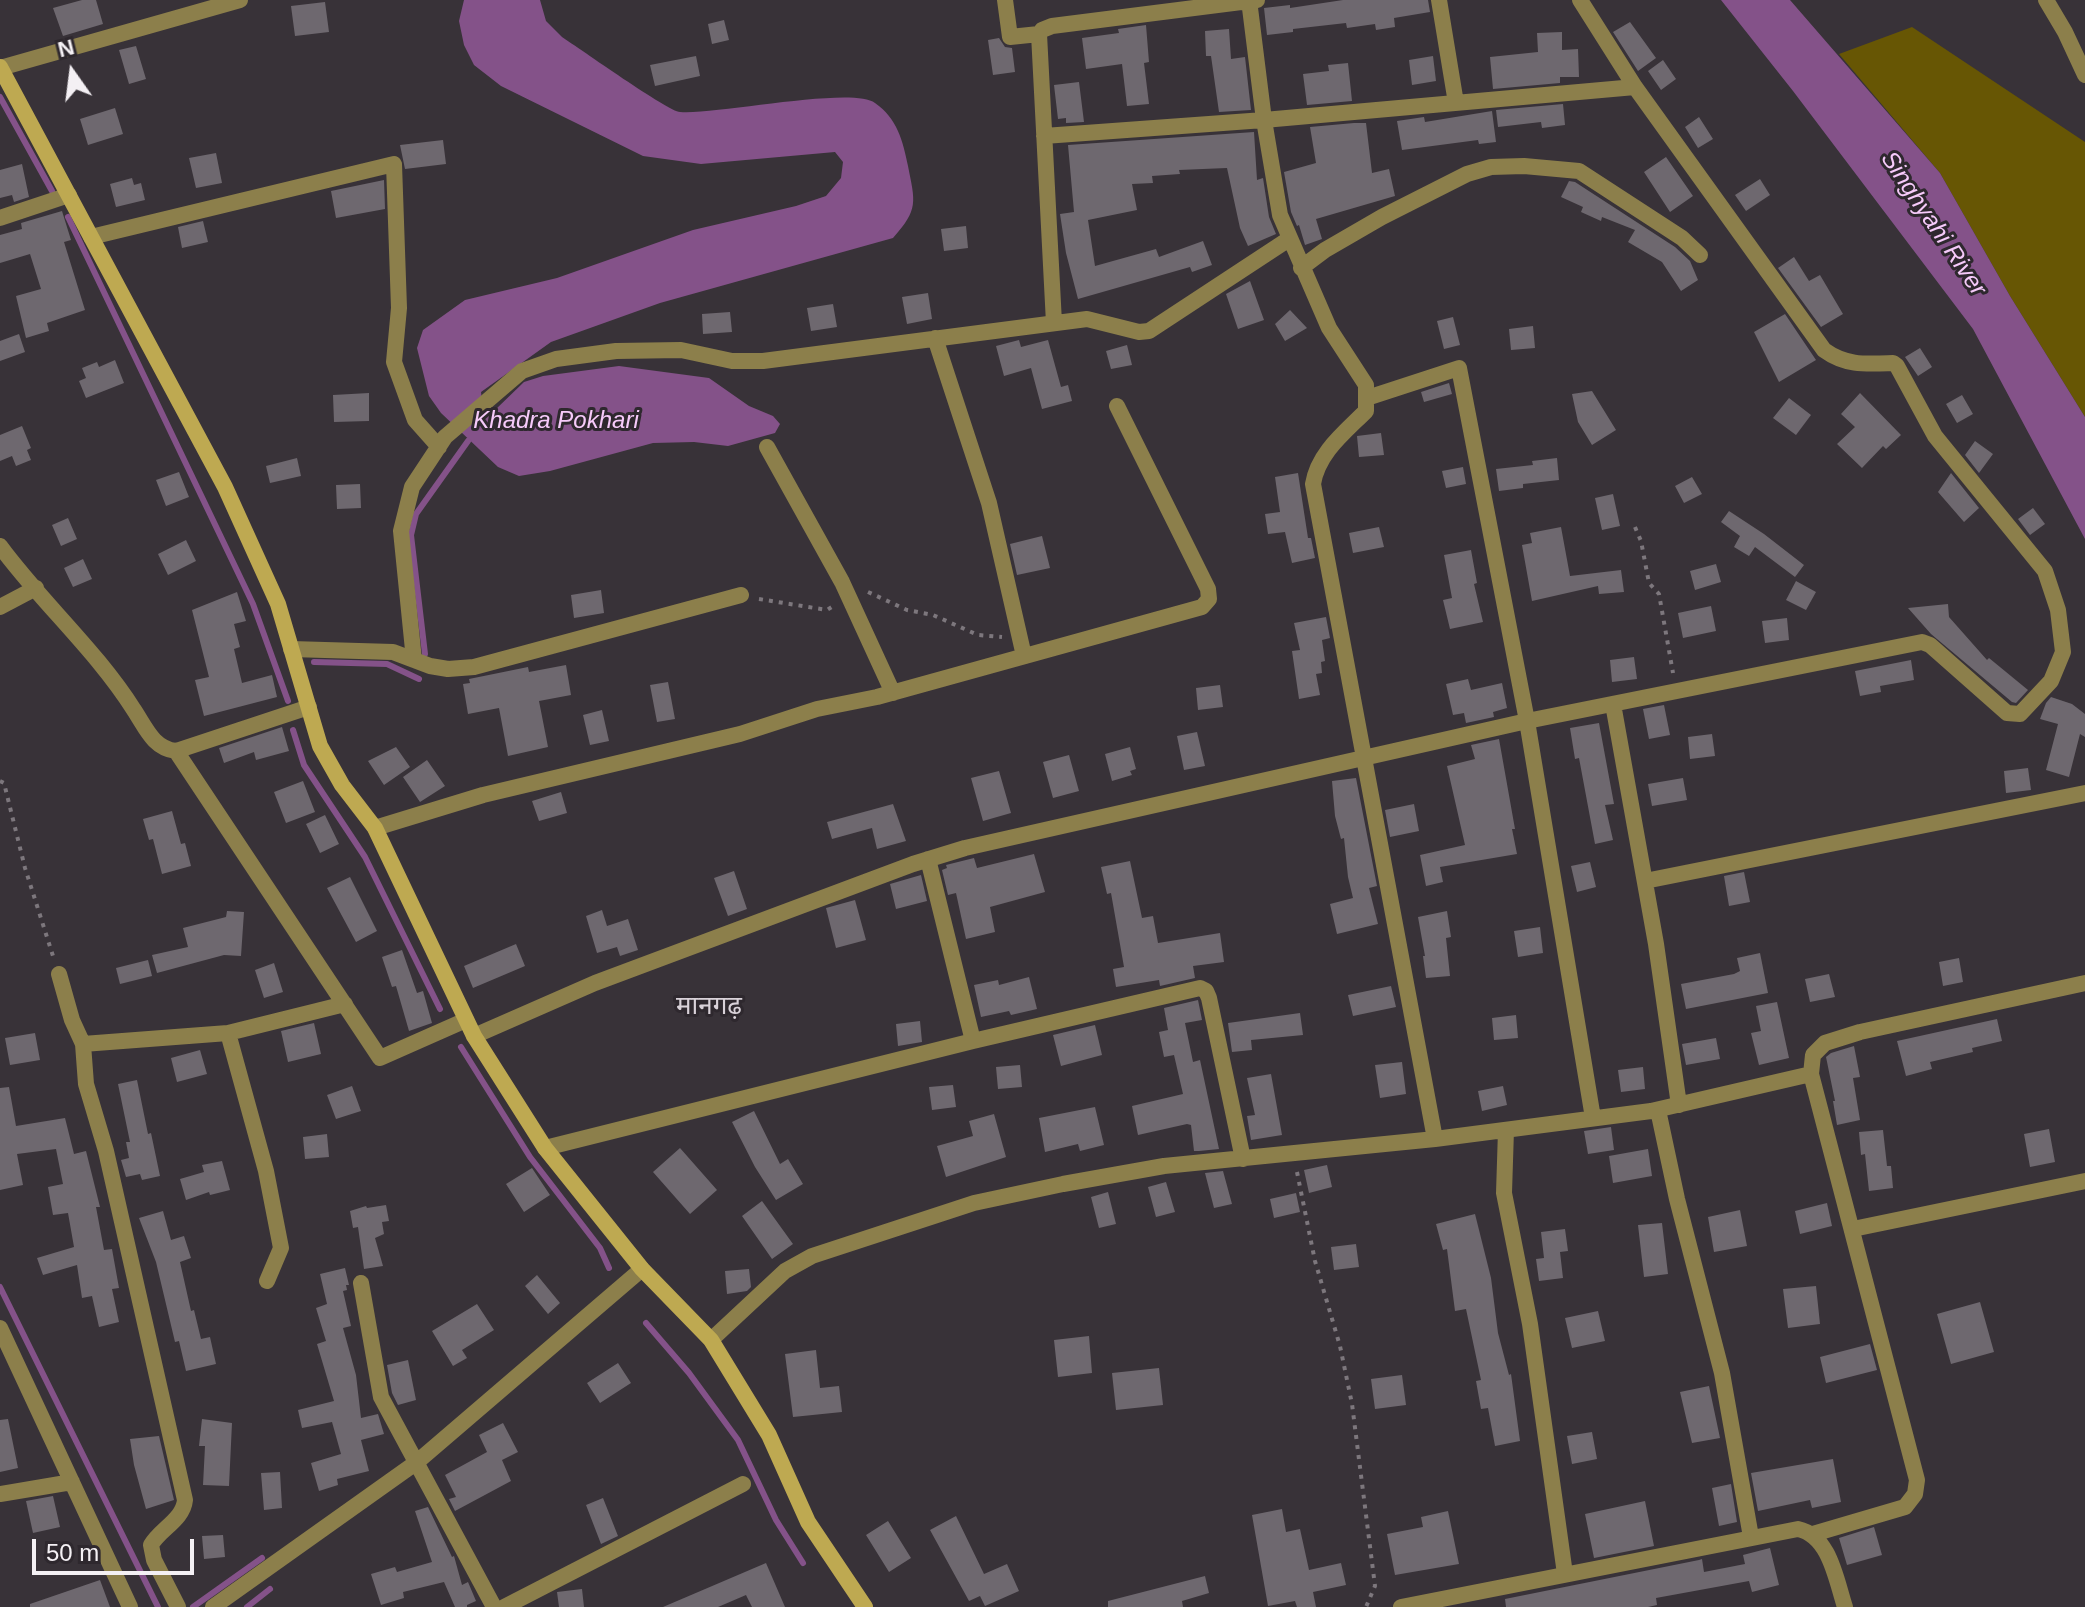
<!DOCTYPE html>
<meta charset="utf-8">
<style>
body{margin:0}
#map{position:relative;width:2085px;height:1607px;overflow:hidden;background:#383238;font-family:Helvetica,sans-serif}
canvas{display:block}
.north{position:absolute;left:32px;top:32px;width:80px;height:80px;-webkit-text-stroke:6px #2e282e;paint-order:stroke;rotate:346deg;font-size:22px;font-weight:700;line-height:32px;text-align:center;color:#f4f0f4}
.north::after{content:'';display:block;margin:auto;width:28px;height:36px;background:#f4f0f4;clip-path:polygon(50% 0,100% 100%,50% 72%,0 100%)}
.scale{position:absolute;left:32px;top:1539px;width:162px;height:36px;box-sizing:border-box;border:4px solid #f4f0f4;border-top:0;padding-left:10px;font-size:24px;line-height:28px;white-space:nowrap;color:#f4f0f4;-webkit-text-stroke:6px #2e282e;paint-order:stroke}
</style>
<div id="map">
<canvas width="2085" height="1607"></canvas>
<div class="north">N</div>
<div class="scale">50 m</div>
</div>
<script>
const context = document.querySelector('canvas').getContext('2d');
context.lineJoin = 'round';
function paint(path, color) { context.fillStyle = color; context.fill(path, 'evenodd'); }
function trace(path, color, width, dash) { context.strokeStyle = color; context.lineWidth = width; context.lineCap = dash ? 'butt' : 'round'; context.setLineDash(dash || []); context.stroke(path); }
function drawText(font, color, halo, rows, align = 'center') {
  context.font = font + ' Helvetica,"Noto Sans Devanagari",sans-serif'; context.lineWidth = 6; context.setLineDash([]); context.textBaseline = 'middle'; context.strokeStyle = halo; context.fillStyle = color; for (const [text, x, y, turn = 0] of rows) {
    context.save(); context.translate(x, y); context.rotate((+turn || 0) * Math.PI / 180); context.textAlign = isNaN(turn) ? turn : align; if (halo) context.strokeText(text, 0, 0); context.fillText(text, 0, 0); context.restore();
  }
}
paint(new Path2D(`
 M1912,27L2085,142V417L2010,296L1940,173L1839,54Z`), '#675604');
paint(new Path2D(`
 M464,0H540L546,21L562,37C579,48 669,112 680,112C717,115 852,86 875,103C897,118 903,141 908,166C915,202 919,209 893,238L660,303L551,342L481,392L483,409L495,410L524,382L543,376L619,366L709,378L749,406L773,416L780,424L775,433L728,446L694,442L653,443L550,471L519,476L498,467L441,413L429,396L417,348L423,330L465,300L557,278L693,230L796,206L826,196L841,178L843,162L835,152L701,164L643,156L501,86L474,65L464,45L459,21Z
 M1721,0H1790L1940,173L2010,296L2085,417V539L1973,329L1793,91Z`), '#845289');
trace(new Path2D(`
 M0,97L52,191
 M68,217L253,604L288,701
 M425,654L411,535L416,514L468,441
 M314,662L387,664L419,679
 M293,730L304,765L365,857L440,1009
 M461,1047L530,1157L600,1248L609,1268
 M0,1287L158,1607
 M646,1323L689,1373L738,1440L776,1520L803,1563
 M193,1607L262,1558
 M247,1607L270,1589`), '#845289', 6);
paint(new Path2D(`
 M82,0H96L103,24L63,36L53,8Z
 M1343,0H1428L1430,12L1394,18L1395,27L1376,30L1375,24L1347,28L1346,23L1293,29V32L1267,35L1264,8L1290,5V8Z
 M325,2L329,32L295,36L291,6Z
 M724,20L729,40L712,44L708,24Z
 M1630,22L1656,58L1638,71L1613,32Z
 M1146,25L1149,62L1144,63L1149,104L1127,106L1122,64L1086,69L1082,38L1119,33L1118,29Z
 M1229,29L1231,59L1245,57L1251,110L1219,112L1211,56H1206L1205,31Z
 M1562,32V50L1578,49L1579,77H1560V83L1493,89L1490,57L1538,52L1537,33Z
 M999,38L1005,47L1012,48L1015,72L993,75L988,40Z
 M136,46L146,79L129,84L119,50Z
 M696,56L700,76L655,86L650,65Z
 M1433,56L1436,81L1412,85L1409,60Z
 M1663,60L1676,79L1661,90L1648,71Z
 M1348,63L1352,101L1307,105L1303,74L1329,71L1328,65Z
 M1079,82L1084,122L1066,123V118L1058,119L1054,85Z
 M1563,104L1565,125L1542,128L1541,122L1498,127L1496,110Z
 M115,108L123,134L88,145L80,119Z
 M1492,111L1496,142L1479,144L1478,140L1402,150L1397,121L1424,117L1425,122Z
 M1699,117L1713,139L1698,148L1685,127Z
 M1354,123H1366L1372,173L1389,169L1395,196L1316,219L1322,239L1305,245L1299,225L1297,226L1291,212L1284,172L1316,163L1310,127Z
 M1254,132L1257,180L1263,178L1269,217L1276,234L1248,246L1240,228L1227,168L1179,170L1180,174L1152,176L1153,183L1132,184L1137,210L1088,220L1095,266L1156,249L1159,257L1203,241L1212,265L1192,272L1190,267L1078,299L1066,253L1060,214L1074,212L1068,145Z
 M443,140L446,164L405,169L400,145Z
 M216,153L222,183L196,188L189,158Z
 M1666,157L1693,196L1670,212L1644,172Z
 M22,164L29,197L14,202L12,195L0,198V170Z
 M132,178L134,185L141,183L145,200L116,207L110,184Z
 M1760,179L1770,195L1746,211L1735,195Z
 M384,180L385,209L336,218L331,191Z
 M1569,181L1575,182L1675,247L1690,261L1698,280L1681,291L1662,262L1628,242L1635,230L1602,217L1601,221L1581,212L1583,207L1561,197Z
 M62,211L71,240L64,242L85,310L47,323L49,331L26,338L16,296L41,289L30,254L0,263V235L22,229L21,223Z
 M203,221L208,242L182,248L178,227Z
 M966,226L968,248L944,251L941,229Z
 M1794,257L1809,281L1820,275L1843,314L1821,327L1778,268Z
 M1250,281L1264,320L1238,329L1226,294Z
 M928,293L932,319L907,324L902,297Z
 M833,304L837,327L811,331L807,308Z
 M1290,310L1307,328L1285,341L1275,324Z
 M730,312L732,332L703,334L702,314Z
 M1785,314L1816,360L1779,382L1754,332Z
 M1453,317L1460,345L1444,349L1437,321Z
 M1533,326L1535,348L1511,350L1509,329Z
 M19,334L25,352L0,361V341Z
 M1019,340L1021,347L1048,340L1061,387L1068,385L1072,401L1042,409L1031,368L1004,376L996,346Z
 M1127,345L1132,365L1111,369L1106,351Z
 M1920,348L1932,367L1918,376L1905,357Z
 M115,360L124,383L86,398L79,381L86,378L82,368L97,362L99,367Z
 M1449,383L1452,394L1424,402L1421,392Z
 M1592,391L1616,430L1592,445L1578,422L1572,394Z
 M369,393V421L334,422L333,395Z
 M1860,393L1901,435L1886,449L1883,446L1862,468L1837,444L1855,427L1841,414Z
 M1962,395L1973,414L1957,423L1946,404Z
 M1789,398L1811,415L1796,435L1773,418Z
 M22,426L31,448L27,450L31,460L16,466L12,456L0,461V435Z
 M1381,433L1384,455L1359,457L1357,436Z
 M1975,441L1993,454L1979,473L1965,455Z
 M297,458L301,476L270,483L266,466Z
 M1557,458L1559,480L1523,484V488L1499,491L1496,469L1533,465L1532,461Z
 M1463,467L1466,484L1446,488L1442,471Z
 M179,472L189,497L166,506L156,480Z
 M1298,473L1308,538H1311L1315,558L1292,563L1285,532L1268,534L1265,514L1280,512L1275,477Z
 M1951,473L1979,508L1964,522L1938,492Z
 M1692,477L1702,494L1684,503L1675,486Z
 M360,484L361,508L337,509L336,485Z
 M1613,494L1620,526L1602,530L1595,498Z
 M2033,508L2045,524L2030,535L2018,519Z
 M1729,511L1764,534L1804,565L1795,577L1755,547L1749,556L1734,547L1740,536L1721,522Z
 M68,518L77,539L61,546L52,525Z
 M1379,527L1384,547L1353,553L1349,533Z
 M1561,527L1570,576L1621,570L1624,592L1599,594L1598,586L1532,601L1522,545L1532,543L1530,533Z
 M1042,536L1050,568L1017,575L1010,544Z
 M186,540L196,561L168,575L158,554Z
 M1471,550L1477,583L1474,584L1483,622L1450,629L1443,600L1452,598L1444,555Z
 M83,559L92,579L73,587L64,568Z
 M1716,564L1721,582L1695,590L1690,571Z
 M1796,581L1816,592L1806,610L1786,600Z
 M601,590L604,613L574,618L571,595Z
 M237,592L246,621L234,624L240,647L234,649L242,683L272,675L277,697L204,716L195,680L209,677L192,610Z
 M1948,604L1949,617L1987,660L1989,658L2028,690L2016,703L2012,702L1931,634L1908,608Z
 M1711,606L1716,631L1683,638L1678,613Z
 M1326,617L1330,638L1322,640L1325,661L1321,662L1322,673L1316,674L1320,695L1299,699L1292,651L1300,650L1294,623Z
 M1787,618L1789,640L1765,643L1762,621Z
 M1634,657L1637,679L1612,682L1610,660Z
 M1911,660L1914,680L1880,686L1881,692L1860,696L1855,671Z
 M566,665L571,695L539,701L548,747L508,756L499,708L468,714L463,684L470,683L469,679L528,667L529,672Z
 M1468,679L1471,690L1502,683L1507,708L1493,712L1494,717L1466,723L1464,713L1453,715L1446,684Z
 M668,682L675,719L657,722L650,685Z
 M1220,685L1223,707L1198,710L1196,688Z
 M2051,697L2072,704L2085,714V737L2080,734L2069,777L2046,770L2058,724L2040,719L2046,703Z
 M1664,705L1670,735L1649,739L1643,709Z
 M602,710L609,741L590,745L583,715Z
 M1599,723L1614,804L1605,805L1613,840L1595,844L1579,758L1575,759L1570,728Z
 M282,727L289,751L256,760L254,752L224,763L219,748Z
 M1197,732L1205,766L1184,770L1177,736Z
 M1712,734L1715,756L1690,759L1688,737Z
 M1499,739L1515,829H1512L1517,854L1440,867L1443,882L1426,886L1420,855L1465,845L1447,766L1475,759L1471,745Z
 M396,747L410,767L384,785L368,761Z
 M1130,747L1136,769L1130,771L1132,775L1112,781L1105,754Z
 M1069,755L1079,791L1053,798L1043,762Z
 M427,760L445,786L420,802L403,777Z
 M2028,768L2031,790L2006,793L2004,771Z
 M999,771L1011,813L983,821L971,778Z
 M1356,778L1377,886L1369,888L1378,924L1337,934L1330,904L1353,898L1348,877L1344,838L1341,839L1335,816L1332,781Z
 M1683,778L1687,800L1652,806L1648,784Z
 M303,781L315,812L286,823L274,792Z
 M561,792L567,813L539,821L532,801Z
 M893,804L906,841L877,849L872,828L832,839L827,822Z
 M1414,804L1419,831L1390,837L1385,810Z
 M172,811L181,844L185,843L191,866L162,874L153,839L149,840L143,819Z
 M325,815L339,844L320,853L306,824Z
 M1034,854L1045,892L990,907L995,932L966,939L956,893L948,895L942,870L947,868L946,865L974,858L977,868Z
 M1130,861L1142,918L1153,916L1158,943L1220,933L1224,962L1193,966L1195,978L1160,986L1159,980L1116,987L1113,969L1124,967L1111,893L1107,894L1101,867Z
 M1590,862L1596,887L1577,892L1571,866Z
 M734,871L747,909L728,916L714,878Z
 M1744,872L1750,902L1729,906L1724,876Z
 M921,875L927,901L896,909L890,884Z
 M350,877L377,931L356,942L327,888Z
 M855,900L866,940L836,948L826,908Z
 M602,910L607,926L628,919L638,950L620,956L617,947L597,953L586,916Z
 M227,911L244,912L241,956L224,955L157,973L152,955L188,947L183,928L226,917Z
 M1447,911L1451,937L1446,938L1450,976L1426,978L1423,956H1425L1418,917Z
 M1540,927L1543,953L1518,957L1514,931Z
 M516,944L525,966L473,988L464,966Z
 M402,950L417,993L423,991L432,1023L409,1031L396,986L392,987L382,957Z
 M1760,953L1768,993L1686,1009L1681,984L1734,974L1740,971L1737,958Z
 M1959,958L1963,982L1943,986L1939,962Z
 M148,960L152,976L120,984L116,968Z
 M274,963L283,992L264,998L255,970Z
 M1829,974L1835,997L1810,1002L1805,979Z
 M1029,977L1037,1009L1011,1015L1009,1011L981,1017L974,985L998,980L999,985Z
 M1391,986L1396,1007L1353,1016L1348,995Z
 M1198,1000L1202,1020L1185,1023L1193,1062L1200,1060L1219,1149L1199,1151H1194L1191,1125L1187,1124L1138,1135L1132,1106L1183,1094L1174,1055L1164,1057L1159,1032L1168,1030L1164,1008Z
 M1777,1002L1789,1058L1759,1065L1751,1033L1761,1031L1756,1006Z
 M1300,1013L1303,1035L1251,1040L1252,1050L1232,1052L1228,1023Z
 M1516,1015L1518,1038L1494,1040L1492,1018Z
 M1997,1019L2002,1041L1972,1048L1973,1052L1930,1062L1932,1069L1906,1076L1897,1041Z
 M920,1021L922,1042L898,1046L896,1024Z
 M314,1023L321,1054L288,1062L281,1031Z
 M1095,1025L1102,1055L1061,1066L1053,1035Z
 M35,1033L40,1060L10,1065L5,1038Z
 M1716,1038L1720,1059L1686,1065L1682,1044Z
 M1854,1046L1860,1077L1853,1078L1860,1120L1837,1125L1833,1101H1835L1826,1057L1831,1053Z
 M200,1050L207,1074L177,1082L171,1058Z
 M1402,1062L1406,1094L1380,1098L1375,1065Z
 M1020,1065L1022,1087L998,1089L996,1067Z
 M1643,1067L1645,1089L1621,1092L1618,1070Z
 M1271,1074L1282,1135L1251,1140L1247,1116L1255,1115L1247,1078Z
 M137,1080L148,1134L151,1133L160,1176L142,1180L140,1174L126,1177L121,1160L129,1158L126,1142H130L118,1084Z
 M953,1085L956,1107L932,1110L929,1087Z
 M352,1086L361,1111L336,1119L327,1095Z
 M1503,1086L1507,1105L1482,1111L1478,1091Z
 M9,1087L16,1126L65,1118L74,1154L86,1151L100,1207H96L104,1250L112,1249L119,1288L112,1289L119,1322L99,1327L92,1296L82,1298L77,1265L43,1275L37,1258L74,1247L68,1213L53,1215L48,1187L63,1184L56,1149L17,1154L23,1185L0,1190V1088Z
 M1095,1107L1104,1145L1080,1151L1078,1144L1045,1152L1039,1118Z
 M754,1111L780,1164L788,1159L803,1184L776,1200L755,1167L732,1122Z
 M994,1114L1006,1157L946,1177L937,1146L973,1136L969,1121Z
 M1611,1127L1614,1150L1588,1154L1584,1131Z
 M2049,1129L2055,1162L2030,1167L2024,1134Z
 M1883,1130L1887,1166H1891L1893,1188L1869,1191L1865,1154L1861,1155L1859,1132Z
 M327,1134L329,1157L305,1159L303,1137Z
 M680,1148L717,1190L690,1214L653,1172Z
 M1648,1149L1652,1176L1613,1183L1609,1156Z
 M222,1161L230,1190L210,1195L209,1192L186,1200L180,1179L204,1172L202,1165Z
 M1327,1165L1332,1187L1309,1193L1304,1170Z
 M532,1168L550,1195L524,1212L506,1184Z
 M1223,1171L1232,1204L1214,1208L1205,1173Z
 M1166,1182L1175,1212L1156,1217L1148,1187Z
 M1108,1192L1116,1224L1099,1228L1091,1197Z
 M1296,1193L1300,1212L1274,1218L1270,1199Z
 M762,1201L793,1244L772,1259L742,1216Z
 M1827,1203L1832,1226L1800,1234L1795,1211Z
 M386,1205L389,1221L382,1222L384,1234L375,1238L383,1266L364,1269L358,1227L353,1228L350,1211L366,1206L367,1208Z
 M1740,1210L1747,1246L1714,1252L1708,1217Z
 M163,1211L171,1240L184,1236L191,1258L180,1262L191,1311L194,1310L201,1339L210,1337L216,1364L186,1371L179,1341L175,1342L156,1262L139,1218Z
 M1475,1214L1491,1278L1498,1333L1509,1375L1511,1374L1520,1441L1495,1446L1488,1408L1481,1409L1476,1381L1481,1380L1466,1309L1455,1311L1447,1249L1443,1250L1436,1224Z
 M1662,1223L1668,1274L1644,1277L1638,1225Z
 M1565,1229L1568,1251L1560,1252L1563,1278L1539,1281L1536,1259L1544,1258L1541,1232Z
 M1356,1244L1359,1267L1334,1270L1331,1247Z
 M345,1268L349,1285H346L347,1290L343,1291L351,1326L343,1328L356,1375L361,1418L378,1414L384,1434L361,1440L369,1471L337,1479L338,1485L319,1491L311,1463L341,1454L332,1422L302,1428L298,1410L334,1401L317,1344L326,1341L316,1308L327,1304L320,1274Z
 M749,1269L751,1287L747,1291L727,1294L725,1271Z
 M537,1275L560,1303L548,1314L525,1286Z
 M1816,1286L1820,1324L1788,1328L1783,1289Z
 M1980,1302L1994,1352L1951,1364L1937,1314Z
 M477,1304L494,1330L462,1350L467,1358L453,1366L432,1331Z
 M1598,1311L1605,1341L1572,1348L1565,1318Z
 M1089,1336L1092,1373L1058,1377L1054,1340Z
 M1870,1344L1877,1370L1826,1383L1820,1357Z
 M816,1350L820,1388L839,1386L842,1412L793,1417L785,1354Z
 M408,1360L416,1400L398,1405L392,1393L387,1365Z
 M618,1363L631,1383L600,1403L587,1383Z
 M1159,1368L1163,1405L1116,1410L1112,1373Z
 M1402,1375L1406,1405L1375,1409L1371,1379Z
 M1709,1386L1720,1438L1692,1443L1680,1392Z
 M8,1419L18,1468L0,1472V1420Z
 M202,1419L232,1423L229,1486L203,1485L205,1446H199Z
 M503,1423L518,1452L502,1460L511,1481L455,1511L449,1499L456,1497L445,1475L487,1452L479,1435Z
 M1592,1432L1597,1459L1572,1464L1567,1436Z
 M159,1436L174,1500L146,1509L134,1465L130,1439Z
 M1833,1459L1841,1502L1812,1508L1810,1500L1758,1511L1751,1473Z
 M280,1472L282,1508L264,1510L261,1473Z
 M1731,1484L1737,1522L1719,1526L1712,1488Z
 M53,1496L60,1527L33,1533L26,1501Z
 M603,1498L618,1536L601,1544L586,1505Z
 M1645,1501L1654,1546L1594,1558L1585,1514Z
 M428,1507L452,1557L454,1556L462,1585L468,1582L476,1601L467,1605V1607H455L444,1582L403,1592L404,1598L381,1605L371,1574L395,1567L397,1572L432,1562L415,1511Z
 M1282,1509L1286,1532L1300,1529L1309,1570L1341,1563L1346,1585L1313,1592L1316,1607H1297L1295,1601L1268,1606L1252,1515Z
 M1448,1511L1459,1564L1395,1575L1387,1534L1423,1527L1421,1517Z
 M956,1516L984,1574L1007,1564L1019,1591L985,1606L980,1596L969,1601L930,1530Z
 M888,1521L911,1558L889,1572L866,1535Z
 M1874,1527L1882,1555L1847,1565L1839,1538Z
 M223,1535L225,1557L204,1559L202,1536Z
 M1770,1548L1779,1585L1752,1592L1749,1581L1656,1598L1657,1605L1648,1607H1506L1505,1599L1699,1560L1702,1559L1704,1572L1745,1564L1743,1555Z
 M766,1563L785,1607H752L746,1595L718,1607H663Z
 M1205,1576L1209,1593L1182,1601L1183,1607H1108V1601Z
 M100,1580L110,1607H30V1604Z
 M582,1589L584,1607H559L557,1592Z`), '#6e686f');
trace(new Path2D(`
 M1635,527L1641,541L1649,583L1659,594L1673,673
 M868,592L907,610L933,615L978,635L1002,637
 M759,599L827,610L835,605
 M0,781L4,783L25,868L53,956
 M1297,1172L1315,1261L1340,1346L1352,1404L1375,1586L1366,1607`), '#7d777d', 4, [4, 6]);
trace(new Path2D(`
 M1005,0L1010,37L1039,34
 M1249,0L1264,120L1280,215L1329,328L1366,385V411C1344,433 1318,453 1313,484L1435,1139
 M1439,0L1456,103
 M2046,0L2065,32L2085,75
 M0,68L240,0
 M1044,136L1264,120L1635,87
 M0,218L69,195
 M91,237L394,164L399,308L394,362L415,420L439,447
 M1301,268L1325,250L1382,217L1467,174L1491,167L1524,166L1579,171L1682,238L1700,255
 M1054,323L1039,34L1042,30L1052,26L1257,0
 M935,338L989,503L1024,656
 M1367,398L1459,368L1527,721L1593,1118
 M767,447L842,582L893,693
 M0,546C42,603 96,650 134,710C146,728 153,748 176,751L309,707
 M0,607L36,588
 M291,649L393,652L430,666L448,669L474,667L741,595
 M414,660L401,531L412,487L445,437L522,371L556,359L616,351L681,350L732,361H763L1087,319L1139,332L1149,331L1289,239
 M1613,704L1656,944L1679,1105
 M176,751L380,1058L466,1020
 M375,828L483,795L740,734L817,709L877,697L1202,607L1209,599L1208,589L1117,406
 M928,859L973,1041
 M1645,881L2085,793
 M59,974L72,1020L83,1044L86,1084L106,1151L185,1500C183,1520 160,1529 151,1545L154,1560L178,1607
 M228,1033L266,1171L281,1248L267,1281
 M474,1036L595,983L913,864L965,848L1527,721L1922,642L1930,645L2007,713L2020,714L2051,681L2063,652L2058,610L2045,571L1935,436L1897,366L1893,363C1866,364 1846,366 1824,350L1635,87L1580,0
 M83,1044L228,1033L345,1004
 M1658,1110L1677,1199L1722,1373L1751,1537
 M1506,1130L1504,1193L1530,1324L1565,1574
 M545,1148L973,1041L1200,988L1206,991L1209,998L1243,1159
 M1853,1229L2085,1181
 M361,1283L381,1397L494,1607
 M0,1328L130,1607
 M711,1340L785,1271L812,1256L974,1203L1063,1184L1164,1166L1435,1139L1651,1111L1811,1074
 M0,1494L72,1482
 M1813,1534L1905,1507L1915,1494L1917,1480L1811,1074L1813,1055L1825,1043L1860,1032L2085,983
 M213,1607L417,1462L642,1269
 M504,1607L743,1484
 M1401,1607L1798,1529C1830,1536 1836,1580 1845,1607`), '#8c7f4b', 16);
trace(new Path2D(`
 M0,67L225,487L278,604L320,746L342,785L375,828L474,1036L545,1148L642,1269L711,1340L769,1435L808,1522L865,1607`), '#bea951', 16);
drawText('italic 24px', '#f6cafa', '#2e282e', [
 ["Singhyahi River",1933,224,56],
 ["Khadra Pokhari",556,421]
]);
drawText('26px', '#d9d2d9', '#2e282e', [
 ["मानगढ़",709,1007]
]);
</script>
